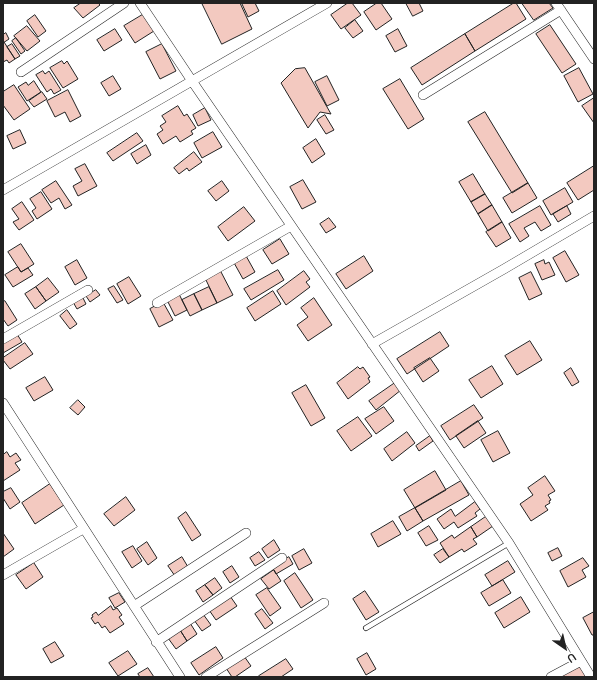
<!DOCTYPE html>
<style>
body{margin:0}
#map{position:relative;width:597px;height:680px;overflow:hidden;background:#fff;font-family:Manrope,sans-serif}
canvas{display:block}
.frame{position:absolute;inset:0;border:4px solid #222;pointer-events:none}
.north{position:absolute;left:545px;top:628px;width:40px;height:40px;-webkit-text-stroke:3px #fff;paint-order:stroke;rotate:146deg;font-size:11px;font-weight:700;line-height:16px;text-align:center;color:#222}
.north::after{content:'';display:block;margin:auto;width:14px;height:18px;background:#222;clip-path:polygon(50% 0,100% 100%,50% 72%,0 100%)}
</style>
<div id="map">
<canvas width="597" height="680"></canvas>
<div class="frame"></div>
<div class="north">U</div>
</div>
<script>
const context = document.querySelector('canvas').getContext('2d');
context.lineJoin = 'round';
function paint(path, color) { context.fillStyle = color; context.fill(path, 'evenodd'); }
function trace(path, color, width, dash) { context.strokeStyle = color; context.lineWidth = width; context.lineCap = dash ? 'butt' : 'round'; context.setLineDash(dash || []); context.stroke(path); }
const building = new Path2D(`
 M81,3H98L100,5L83,18L74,8Z
 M202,3H240L252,29L222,44Z
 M243,3H255L259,11L248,17L242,4Z
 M348,3H352L361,15L341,29L331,15Z
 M377,3H381L392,19L376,30L364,12Z
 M406,3H419L423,11L413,16Z
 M514,3H516L526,19L475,51L465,34Z
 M522,3H549L553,8L534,20Z
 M144,14L154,31L135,43L124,26Z
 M35,15L46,31L38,37L27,21Z
 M355,20L363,31L353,38L345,28Z
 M550,25L576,64L562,73L536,34Z
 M27,26L40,41L27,51L14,36Z
 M115,29L122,40L104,51L97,40Z
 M398,29L407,46L395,52L386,36Z
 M6,33L9,39L3,43V35Z
 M465,34L475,51L422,85L411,68Z
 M16,38L25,51L21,54L12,41Z
 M4,42L15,59L9,63L7,60L3,62V43Z
 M12,44L20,56L15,59L7,47Z
 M162,44L176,71L160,79L146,52Z
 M62,61L64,64L67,61L78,79L63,88L50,68Z
 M305,68L331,114L320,112L308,128L281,83L295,69Z
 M579,68L593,94L578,102L564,76Z
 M43,71L45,74L49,71L61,90L54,94L51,89L47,92L36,75Z
 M113,76L121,89L109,96L101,83Z
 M327,76L339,100L327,106L315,82Z
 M400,79L424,119L408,129L383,89Z
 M34,81L41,92L27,101L18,87L26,82L28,85Z
 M14,85L30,109L14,120L3,105V92Z
 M68,90L81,116L70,122L65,112L55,117L47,101Z
 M42,92L47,99L34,107L29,101Z
 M594,98V123L582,106Z
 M178,106L184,116L187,114L196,128L191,131L193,134L180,142L176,136L163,144L157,134L163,130L160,126L166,122L162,116Z
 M205,108L211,120L198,126L193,115Z
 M485,112L528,183L512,193L468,122Z
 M325,115L334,130L326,134L317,120Z
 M20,130L26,143L13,149L7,136Z
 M213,132L222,147L202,158L194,143Z
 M137,133L143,141L113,161L107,153Z
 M316,139L325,154L312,163L303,148Z
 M146,145L151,155L137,164L131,154Z
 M194,152L202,162L189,171L187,168L179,174L174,168Z
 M85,164L97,186L78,196L73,186L82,181L75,169Z
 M594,166V190L578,200L567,183Z
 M473,174L485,194L471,202L459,182Z
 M303,180L316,202L302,209L290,187Z
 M56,181L72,205L65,209L59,198L51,203L42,190Z
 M222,181L229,191L216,201L208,191Z
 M528,183L537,198L512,213L503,198Z
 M565,188L573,202L551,215L543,201Z
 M41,192L52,209L37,219L32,211L36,208L30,199Z
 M485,194L492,205L478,214L471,202Z
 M22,202L34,220L19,230L13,222L19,219L12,209Z
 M492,205L502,222L488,231L478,214Z
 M540,206L551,225L541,231L535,222L524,228L529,236L520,242L509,224Z
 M567,206L571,214L558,222L553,214Z
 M244,207L255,221L228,241L218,227Z
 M329,218L336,227L326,233L320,224Z
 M502,222L511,238L496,247L486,232Z
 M280,239L289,254L272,264L263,250Z
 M21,244L34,264L21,272L8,252Z
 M565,251L579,275L566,282L553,258Z
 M245,254L255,272L243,279L233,261Z
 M364,256L373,271L346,289L336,274Z
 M77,260L87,278L75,285L65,267Z
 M544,260L545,264L549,262L555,275L542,280L535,264Z
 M18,267L21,272L28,268L33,275L13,287L5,275Z
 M220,270L233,295L217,303L205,278Z
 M278,270L284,280L251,300L244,289Z
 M304,271L310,279L306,282L310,287L286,305L277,291Z
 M531,272L542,294L529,300L519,278Z
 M129,277L141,296L128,304L117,284Z
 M48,278L59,292L46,301L36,287Z
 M114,286L123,300L117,303L108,289Z
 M36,287L46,301L35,309L25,294Z
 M209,287L217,303L202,310L194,294Z
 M96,290L100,295L90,302L86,296Z
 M273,291L281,304L255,321L247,308Z
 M178,292L187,310L175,316L166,298Z
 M194,294L202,310L190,316L182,300Z
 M82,296L86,304L77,309L73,302Z
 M314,298L332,325L308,341L297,325L308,317L301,308Z
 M5,301L17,320L8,326L3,319V302Z
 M163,302L173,320L159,327L150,309Z
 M67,310L77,324L70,329L60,316Z
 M440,332L449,346L407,374L397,359Z
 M17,334L22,342L3,353V343Z
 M530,341L542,360L517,375L505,356Z
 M25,343L33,354L10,369L3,360V358Z
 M430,358L439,371L423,382L414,368Z
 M492,366L503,384L481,398L469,380Z
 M358,367L360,369L363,367L370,377L368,378L370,382L348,399L337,383Z
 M571,368L579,382L572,386L564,373Z
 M45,377L53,390L34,401L26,388Z
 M395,383L401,390L376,410L369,401Z
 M306,385L325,418L311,426L292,393Z
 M78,400L85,407L78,415L70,408Z
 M474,405L483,418L450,440L441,426Z
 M384,407L394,421L376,434L365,419Z
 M358,417L372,436L351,451L337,431Z
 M478,421L486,433L464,448L456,436Z
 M498,431L510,453L493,462L481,440Z
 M407,432L415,443L392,461L384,449Z
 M430,436L433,441L419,451L416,446Z
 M7,452L10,457L16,453L21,460L15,463L20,470L3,481V455Z
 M435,471L446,490L415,508L404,490Z
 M545,476L555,491L548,495L551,500L549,501L550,503L545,506L548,510L531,521L520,504L533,495L528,488Z
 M461,481L469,495L423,521L415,508Z
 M50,484L64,505L35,524L22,503Z
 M11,488L20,502L10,509L3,498V492Z
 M126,497L135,510L114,526L104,514Z
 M475,502L480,509L475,513L477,516L458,528L454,522L444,529L437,519L451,509L455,516Z
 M415,508L423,521L407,531L399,517Z
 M186,512L201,535L192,541L178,518Z
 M487,516L493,526L477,537L471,527Z
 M393,521L401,534L378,547L371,534Z
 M429,526L438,540L426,546L418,533Z
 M471,527L477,537L473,539L477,544L464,552L462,549L449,557L440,543L452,535L454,538Z
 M3,533L14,549L3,557Z
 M274,540L280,550L268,558L262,549Z
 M147,542L157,558L148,565L137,549Z
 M133,546L142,561L132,568L122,552Z
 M558,548L562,556L552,561L548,553Z
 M304,549L312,563L299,570L292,556Z
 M443,549L449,557L440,563L434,555Z
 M259,552L265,560L255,566L250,558Z
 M182,557L188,567L175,576L168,566Z
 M289,557L293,564L276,574L272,567Z
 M583,558L589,566L582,570L586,577L568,587L560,571Z
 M508,561L515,572L492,586L485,575Z
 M34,563L43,577L26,589L16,575Z
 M232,566L239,577L230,583L223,572Z
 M274,570L281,581L269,589L261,579Z
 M295,573L313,600L301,608L284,581Z
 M215,578L222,588L213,595L205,585Z
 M503,580L511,593L489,606L481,593Z
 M205,585L213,595L203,602L196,591Z
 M267,588L281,608L270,616L256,595Z
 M365,591L379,612L366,620L353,599Z
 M119,593L125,602L115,608L109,598Z
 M230,596L237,606L216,620L209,610Z
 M521,597L530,612L504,628L495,613Z
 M111,606L113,610L117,608L122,615L119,617L124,624L110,633L105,626L102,628L98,622L95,624L91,618L93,617L92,615L96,612L98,615Z
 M262,609L273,623L265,629L255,614Z
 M594,612V635H592L583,618Z
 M203,614L211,625L202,631L194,620Z
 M190,623L197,634L187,641L180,630Z
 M180,630L187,641L176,649L168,638Z
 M55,642L64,656L51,663L43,649Z
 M216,647L223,658L199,675L191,663Z
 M128,651L137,664L118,676L109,663Z
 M367,653L376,669L366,675L357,659Z
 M244,656L251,666L235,677H232L226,668Z
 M286,659L293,669L281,677H260L259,676Z
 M580,665L586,677H558Z
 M148,668L154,677H140L138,674Z`);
paint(building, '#f3c9c0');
trace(building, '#222', 1);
const service = new Path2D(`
 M366,628L509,543`);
const minor = new Path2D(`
 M140,3L192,81L509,543L591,677
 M556,3L594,59
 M21,72L124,3
 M423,95L561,10
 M3,190L327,3
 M157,303L291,226
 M3,339L88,290
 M372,344L504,269L594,216
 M3,403L180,677
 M3,575L83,529
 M134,606L246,533
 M156,642L282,558
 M206,677L324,603
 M551,677L581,661`);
trace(service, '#222', 6);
trace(minor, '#222', 10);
trace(service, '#fff', 4.5);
trace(minor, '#fff', 9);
</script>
